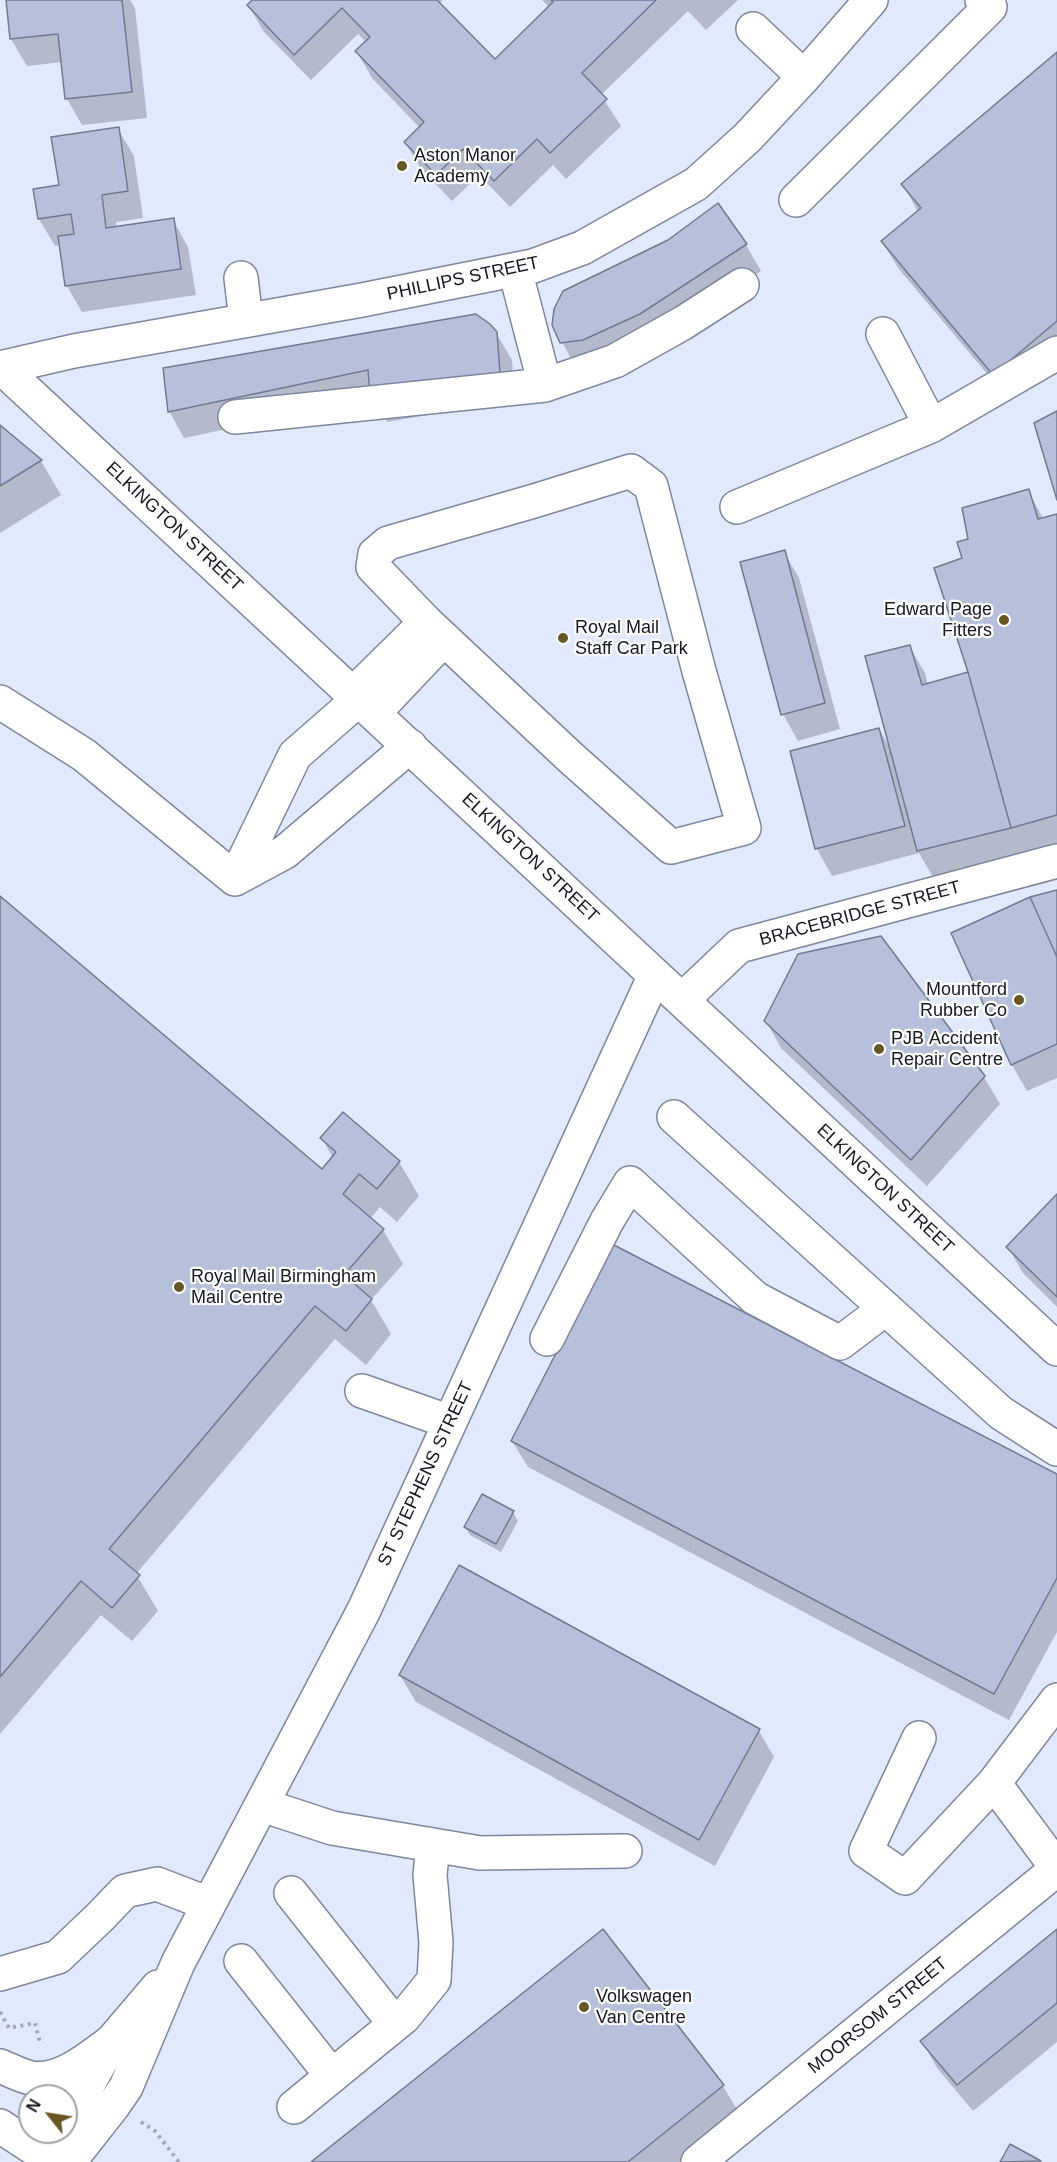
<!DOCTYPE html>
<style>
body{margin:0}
#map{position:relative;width:1057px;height:2162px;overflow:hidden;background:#e1e9ff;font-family:Helvetica,sans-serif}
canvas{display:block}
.north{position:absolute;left:18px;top:2084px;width:60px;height:60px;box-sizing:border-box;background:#fff;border:2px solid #a1a3a6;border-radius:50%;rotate:300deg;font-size:16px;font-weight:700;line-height:24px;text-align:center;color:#151821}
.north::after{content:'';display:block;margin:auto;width:21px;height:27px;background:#685724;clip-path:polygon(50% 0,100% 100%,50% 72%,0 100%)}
</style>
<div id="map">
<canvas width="1057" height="2162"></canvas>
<div class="north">N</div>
</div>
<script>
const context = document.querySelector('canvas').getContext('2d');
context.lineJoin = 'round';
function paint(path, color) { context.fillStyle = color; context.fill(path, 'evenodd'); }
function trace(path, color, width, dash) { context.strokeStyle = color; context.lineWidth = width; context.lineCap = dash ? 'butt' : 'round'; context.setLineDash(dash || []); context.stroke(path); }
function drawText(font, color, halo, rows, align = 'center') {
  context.font = font + ' Helvetica,sans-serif'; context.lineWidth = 4.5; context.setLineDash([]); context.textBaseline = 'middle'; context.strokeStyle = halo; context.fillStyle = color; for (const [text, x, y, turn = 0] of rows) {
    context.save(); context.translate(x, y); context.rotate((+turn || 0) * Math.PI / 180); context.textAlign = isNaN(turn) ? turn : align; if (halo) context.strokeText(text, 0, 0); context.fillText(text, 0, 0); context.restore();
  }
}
paint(new Path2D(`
 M7,0H130L135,8L147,118L82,125L67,99L63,62L27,66L11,39Z
 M254,0H443L439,4L495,61L550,8L542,0H738L706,30L688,11L601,95L621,126L566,179L553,165L510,207L479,175L452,201L421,169L405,142L420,128L372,78L357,52L366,42L358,34L311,80L264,32L248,5Z
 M1057,54V360L1010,401L898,268L882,241L918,212L903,184Z
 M118,129L134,156L143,218L116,222L117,228L173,220L188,247L196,295L82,312L67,286L61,245L55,246L39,219L35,190L60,186Z
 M718,205L746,245L761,271L655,341L577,369L562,342L669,241Z
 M496,333L512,360L515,400L387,422L373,398L184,438L169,411Z
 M0,427L41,461L61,495L0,533Z
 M1028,491L1043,518L1057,516V845L933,877L919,853L832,876L817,849L791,752L879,729L891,750L910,647L925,673L928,685L970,673L964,559L969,539Z
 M784,552L799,578L840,729L798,741L783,714Z
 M1057,891V1078L1027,1091L1012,1065L953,934Z
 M0,898L322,1171L333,1158L322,1138L399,1162L419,1196L397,1222L380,1207L370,1219L383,1230L403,1264L371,1300L391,1334L366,1365L335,1339L136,1574L158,1611L132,1641L101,1615L0,1734Z
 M880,938L984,1077L1000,1104L927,1186L781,1048L766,1021Z
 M1057,1196V1307L1023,1273L1008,1247Z
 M512,1441L1057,1476V1632L1009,1720L528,1467Z
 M513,1512L518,1521L501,1552L470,1535L465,1527Z
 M400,1675L759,1731L774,1757L715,1866L416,1702Z
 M602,1931L723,2086L743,2120L690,2162H313Z
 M1057,1931V2042L973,2111L937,2068L922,2041Z
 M1011,2146L1039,2162H1002Z`), '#0003');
const building = new Path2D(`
 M6,0H122L132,92L65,99L58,34L10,39Z
 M252,0H437L495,59L553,2L551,0H656L582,73L607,99L550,153L537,139L494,181L463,149L436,175L404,142L424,122L355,51L370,37L342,8L294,55L247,5Z
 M1057,52V321L993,375L881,241L921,208L901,184Z
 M119,127L128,191L102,195L106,228L174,218L181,269L65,286L58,236L74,234L71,214L38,219L33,189L59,185L51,137Z
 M718,203L747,244L640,314L583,340L560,343L552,325L554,309L563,291L668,240Z
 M476,314L490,324L497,332L500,373L370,396L368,370L168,412L163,368Z
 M1057,411V500L1034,423Z
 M0,425L42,460L0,486Z
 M1029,489L1038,519L1057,514V815L1011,828L968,672L934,568L962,558L957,542L968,539L962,508Z
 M785,550L825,703L781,715L740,562Z
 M910,645L922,685L968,672L1011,828L917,851L865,656Z
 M879,728L905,826L815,849L790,751Z
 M1057,890V957L1030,897Z
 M0,896L322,1169L336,1152L320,1138L343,1112L400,1161L377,1189L359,1174L343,1194L384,1229L344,1275L372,1299L346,1331L315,1306L109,1549L140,1575L112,1608L81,1581L0,1677Z
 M1030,897L1057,957V1044L1011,1065L951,933Z
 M881,936L985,1076L911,1160L764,1021L798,954Z
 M1057,1194V1297L1006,1247Z
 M612,1244L1057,1474V1578L994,1694L511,1441Z
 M482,1494L514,1511L496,1544L464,1527Z
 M459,1565L760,1729L699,1840L399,1675Z
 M603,1929L724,2085L628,2162H311Z
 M1057,1929V2003L957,2085L920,2041Z
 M1010,2144L1041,2161L1000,2162Z`);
paint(building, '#b7c0da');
trace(building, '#727a92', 1.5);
const minor = new Path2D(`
 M753,29L804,77
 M796,200L990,7L982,0
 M241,278L246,320
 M883,334L931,426
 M0,368L74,351L362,300L533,266L582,248L696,184L747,138L804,77L871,0
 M2,368L1057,1349
 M545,385L615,361L683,323L742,285
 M235,417L545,385L515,270
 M737,507L931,426L1057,353
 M353,694L426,622L373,567L375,554L388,543L534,501L631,471L651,486L699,671L744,828L671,847L570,757L426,622
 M0,702L84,755L235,879
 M374,713L444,639
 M235,879L295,755L359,699
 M235,879L285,852L410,746
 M682,1000L739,946L1057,861
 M674,1117L1001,1413L1057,1449
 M547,1339L607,1221L630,1183L755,1298L840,1343L885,1309
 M362,1391L450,1422
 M919,1738L866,1851L905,1878L994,1783L1057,1868
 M994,1783L1057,1700
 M262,1805L332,1828L480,1853L625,1851
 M291,1893L395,2024
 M241,1961L332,2076
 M0,1974L58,1957L100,1917L125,1891L157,1884L209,1904
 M294,2107L404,2017L434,1980L436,1942L430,1875L433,1845
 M67,2158L82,2095L112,2041L158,1987
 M69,2162L113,2106L126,2087L178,1963L364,1610L655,975
 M698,2162L1057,1869`);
const highway = new Path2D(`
 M0,2066C10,2070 21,2076 31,2078C61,2083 90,2057 112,2041
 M0,2126L55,2162`);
trace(minor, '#7e879f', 36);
trace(highway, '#7e879f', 36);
trace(new Path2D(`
 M0,2012L9,2028L35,2023L40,2043
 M141,2122L155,2131L179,2162`), '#a3a9bb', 4, [3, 4.5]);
trace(minor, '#fff', 33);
trace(highway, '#fff', 33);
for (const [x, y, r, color] of [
 [402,166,6,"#685724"],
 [1004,620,6,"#685724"],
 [563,638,6,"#685724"],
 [1019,1000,6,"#685724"],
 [879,1049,6,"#685724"],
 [179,1287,6,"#685724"],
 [584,2007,6,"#685724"]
]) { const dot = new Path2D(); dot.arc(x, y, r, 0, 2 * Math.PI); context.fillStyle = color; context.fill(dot); trace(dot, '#fff', 2); }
drawText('18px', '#151821', '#fff', [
 ["Aston Manor",414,156],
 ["Academy",414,177],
 ["Edward Page",992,610,"right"],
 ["Fitters",992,631,"right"],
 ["Royal Mail",575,628],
 ["Staff Car Park",575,649],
 ["Mountford",1007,990,"right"],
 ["Rubber Co",1007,1011,"right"],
 ["PJB Accident",891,1039],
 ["Repair Centre",891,1060],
 ["Royal Mail Birmingham",191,1277],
 ["Mail Centre",191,1298],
 ["Volkswagen",596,1997],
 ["Van Centre",596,2018]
], 'left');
drawText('18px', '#151821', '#fff', [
 ["PHILLIPS STREET",463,279,-12],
 ["ELKINGTON STREET",174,527,43],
 ["ELKINGTON STREET",530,858,43],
 ["BRACEBRIDGE STREET",860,914,-15],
 ["ELKINGTON STREET",885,1189,43],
 ["ST STEPHENS STREET",426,1474,-65],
 ["MOORSOM STREET",878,2016,-39]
]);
</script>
